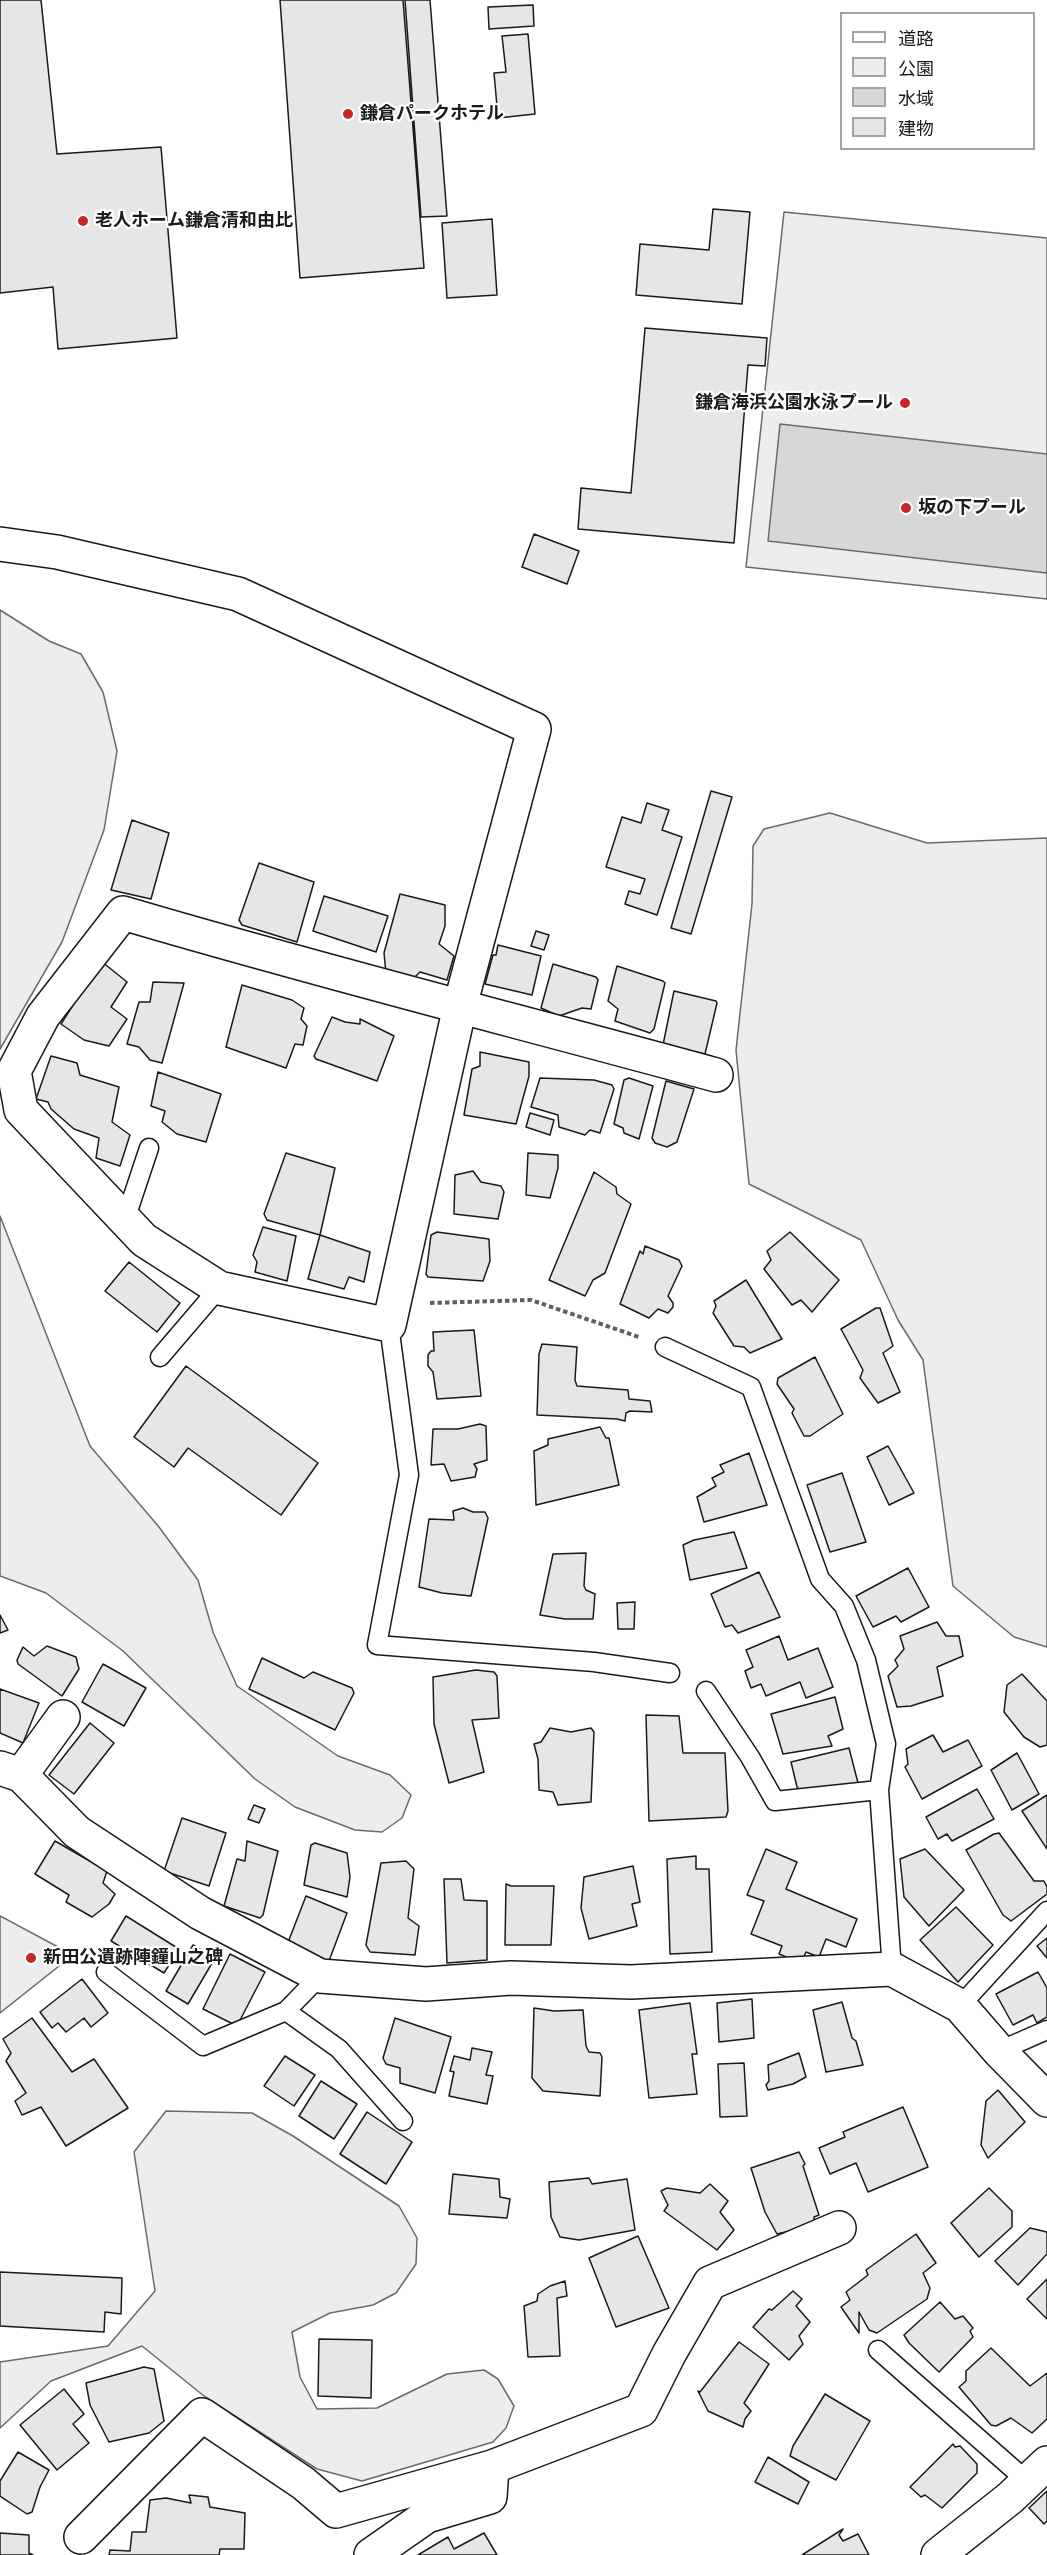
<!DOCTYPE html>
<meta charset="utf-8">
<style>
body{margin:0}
#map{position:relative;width:1047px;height:2555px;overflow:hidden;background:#fff;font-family:"Noto Serif","Noto Sans JP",serif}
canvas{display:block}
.legend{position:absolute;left:840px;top:12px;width:195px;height:138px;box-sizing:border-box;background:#fff;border:2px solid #a3a3a3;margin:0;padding:8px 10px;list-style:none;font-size:18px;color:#1a1a1a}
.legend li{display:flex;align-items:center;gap:12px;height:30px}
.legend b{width:30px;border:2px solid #a3a3a3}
</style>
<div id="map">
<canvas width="1047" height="2555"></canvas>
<ul class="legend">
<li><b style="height:8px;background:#fff"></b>道路</li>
<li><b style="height:16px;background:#ededed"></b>公園</li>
<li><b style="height:16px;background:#d7d7d7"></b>水域</li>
<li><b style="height:16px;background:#e6e6e6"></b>建物</li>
</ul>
</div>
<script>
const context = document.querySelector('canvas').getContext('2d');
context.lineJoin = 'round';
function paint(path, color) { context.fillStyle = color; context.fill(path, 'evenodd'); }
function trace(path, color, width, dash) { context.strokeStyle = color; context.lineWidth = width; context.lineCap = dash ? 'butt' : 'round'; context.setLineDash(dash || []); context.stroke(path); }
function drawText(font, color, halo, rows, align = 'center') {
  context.font = font + ' "Noto Serif","Noto Sans JP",serif'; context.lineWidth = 4.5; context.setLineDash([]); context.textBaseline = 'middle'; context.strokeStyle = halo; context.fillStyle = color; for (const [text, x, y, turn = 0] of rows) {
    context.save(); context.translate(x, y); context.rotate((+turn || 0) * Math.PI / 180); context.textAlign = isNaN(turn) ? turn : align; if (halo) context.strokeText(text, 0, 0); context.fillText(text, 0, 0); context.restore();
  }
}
const green = new Path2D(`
 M784,212L1047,238V599L746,567Z
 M0,610L49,641L81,654L103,692L117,751L104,830L62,942L0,1049Z
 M830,813L927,843L1047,838V1647L1014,1637L953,1586L923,1360L898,1320L861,1240L749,1184L736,1050L752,904L753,846L764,829Z
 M0,1216L90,1446L159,1527L198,1580L213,1632L237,1686L338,1756L390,1775L411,1795L402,1818L382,1832L355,1830L295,1807L255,1779L123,1651L46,1593L0,1576Z
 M0,1916L73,1955L0,2013Z
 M166,2111L252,2113L293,2136L399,2206L417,2238L416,2264L396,2293L373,2305L330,2313L292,2332L300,2377L317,2409L377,2408L447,2374L484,2370L498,2379L514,2406L506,2428L493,2442L362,2481L317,2469L204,2396L142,2346L51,2381L0,2428V2362L108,2346L155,2291L134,2152Z`);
paint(green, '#ededed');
trace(green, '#6a6a6a', 1.5);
const water = new Path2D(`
 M780,424L1047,454V573L768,541Z`);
paint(water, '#d7d7d7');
trace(water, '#6a6a6a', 1.5);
const building = new Path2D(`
 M0,0H41L57,154L161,147L177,338L58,349L53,287L0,293Z
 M280,0H403L424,268L300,278Z
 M405,0H430L447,216L421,217Z
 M533,5L534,26L489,29L488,7Z
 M528,34L535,114L498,118L494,73L506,72L502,36Z
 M713,209L750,212L742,304L636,295L640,244L709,250Z
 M492,219L497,295L447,298L442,223Z
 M645,328L767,338L765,366L748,365L734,543L578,529L581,488L631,493Z
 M534,534L579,551L567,584L522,567Z
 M711,791L732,797L691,934L671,928Z
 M647,803L669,810L662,830L682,837L657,915L625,904L629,891L640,894L645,879L606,867L622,817L641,823Z
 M132,820L169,833L151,899L111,890Z
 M259,863L314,882L297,942L242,925L239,920Z
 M400,894L445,905V926L439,944L454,956L447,980L420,972L414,978L386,973L384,953Z
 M324,896L388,916L376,952L313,931Z
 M536,931L549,935L544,950L531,946Z
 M498,945L541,956L532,995L485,984L493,955H496Z
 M101,961L127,982L111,1007L127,1019L109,1046L84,1040L61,1024Z
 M553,964L596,977L598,980L591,1009L582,1008L559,1016L541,1008Z
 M617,966L663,981L665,983L654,1029L650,1033L615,1021L618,1009L608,1001Z
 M153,982L184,983L162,1063L150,1060L139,1047L127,1044L139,1002H150Z
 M242,985L292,1000L304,1008L301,1019L307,1026L303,1045L295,1044L286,1068L226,1047Z
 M674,991L716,1001L717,1003L705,1054L663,1045Z
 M332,1017L345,1022L360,1024V1019L394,1036L377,1081L316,1059L314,1056Z
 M480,1052L529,1062V1076L516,1124L464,1115L472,1069L480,1066Z
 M51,1056L77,1063L80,1075L119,1087L112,1122L130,1135L120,1166L96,1158L99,1138L74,1129L51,1109L48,1102L36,1099Z
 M158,1072L221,1094L206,1142L177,1134L162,1122L165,1111L151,1106Z
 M540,1078L594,1080L612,1085L614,1089L600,1133L590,1130L585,1135L559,1127L558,1115L531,1107Z
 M629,1078L653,1086L639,1139L624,1133L623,1128L614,1124L624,1080Z
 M666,1081L694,1089L677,1142L667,1147L655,1143L652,1138Z
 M530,1113L554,1120L550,1135L526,1127Z
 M286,1153L335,1168L320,1235L267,1220L264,1214Z
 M528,1153L558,1155V1168L550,1198L526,1195Z
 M473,1171L481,1182L501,1186L504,1192L498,1219L454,1214L455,1175Z
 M594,1172L616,1187L617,1194L631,1204L605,1273L593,1280L585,1296L549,1280Z
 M263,1227L296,1236L287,1281L255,1272L257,1262L253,1255Z
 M437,1232L489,1239L490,1261L483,1281L428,1277L426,1274L431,1235Z
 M790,1232L839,1280L812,1312L801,1300L792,1305L764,1269L771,1260L767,1251Z
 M320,1235L370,1252L364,1282L349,1277L344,1289L308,1279Z
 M645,1246L679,1260L682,1266L668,1296L673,1303V1307L668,1313L658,1309L649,1318L620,1304L640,1251L643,1254Z
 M129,1262L180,1303L157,1332L105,1291Z
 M746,1280L782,1339L750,1353L744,1347L734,1346L713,1313L716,1306L714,1301Z
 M876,1308H880L893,1346L883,1353L900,1392L878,1403L860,1378L863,1370L841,1329Z
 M474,1330L481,1396L437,1399L433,1372L428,1366V1355L431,1351H434L433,1332Z
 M542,1344L577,1347L575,1380L577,1386L628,1390L629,1399L650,1401L652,1412L630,1411L626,1413L625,1421L617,1419L537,1415L539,1354Z
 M815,1357L843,1414L810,1436H804L792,1413L794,1409L777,1384L778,1378Z
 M186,1366L318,1463L281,1515L188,1448L174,1467L134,1437Z
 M480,1424L486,1426L487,1460L474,1464L477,1469L475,1477L451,1481L444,1464L431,1465L433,1429H458Z
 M600,1427L606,1438H609L619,1485L536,1505L534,1451L548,1445V1439Z
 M888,1446L914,1493L889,1505L867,1457Z
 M749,1453L767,1505L704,1522L697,1497L716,1486L712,1478L724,1472L720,1465Z
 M842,1473L866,1542L830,1552L807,1485Z
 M463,1508L473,1512H485L488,1518L471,1596L442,1593L419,1587L429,1519L454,1520L453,1511Z
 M734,1532L747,1568L690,1580L683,1545L694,1540Z
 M586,1553L584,1586L586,1590L595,1594L593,1619H565L540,1615L553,1554Z
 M908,1568L929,1607L901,1622L896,1616L873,1627L856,1596Z
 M759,1572L780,1617L738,1633L732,1625L725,1627L711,1594Z
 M635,1602L634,1629H618L617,1603Z
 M0,1615L8,1630L0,1633Z
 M937,1622L946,1636H959L963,1656L937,1667L943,1696L911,1706L897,1707L888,1676L898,1666L895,1660L904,1649L900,1636Z
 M779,1636L788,1660L818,1648L833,1687L806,1698L800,1682L766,1696L761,1684L751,1688L745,1671L753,1667L746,1650Z
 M47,1646L76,1657L79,1669L62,1696L18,1664L17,1660L23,1647L34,1656Z
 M262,1658L304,1678L313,1672L352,1688L354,1693L335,1730L249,1689Z
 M103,1664L146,1688L124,1726L82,1702Z
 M476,1670L494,1672L497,1676L499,1718L472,1720L484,1772L449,1783L434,1724L433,1677Z
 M1022,1674L1047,1701V1745L1040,1747L1024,1737L1004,1712L1007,1685Z
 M0,1689L39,1703L23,1743L0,1733Z
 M835,1697L843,1729L828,1736L832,1746L783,1754L771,1714Z
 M646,1715L679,1716L683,1753H725L728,1811L726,1817L649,1821Z
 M90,1723L114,1743L74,1794L49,1775Z
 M550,1728L571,1732L591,1728L594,1732L591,1802L558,1805L553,1792L539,1790L538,1759L534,1744L541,1742Z
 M933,1735L943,1752L968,1740L982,1766L922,1799L905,1767L908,1764L906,1749Z
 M849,1748L858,1783L805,1795L797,1787L791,1762Z
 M1017,1753L1039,1794L1012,1810L991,1770Z
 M977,1789L994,1819L952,1841L947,1834L938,1839L926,1817Z
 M1047,1795V1849L1022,1811Z
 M254,1805L265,1809L259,1823L248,1819Z
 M182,1818L226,1833L209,1886L164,1871Z
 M999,1833L1034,1881H1044L1047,1887V1894L1011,1921L1003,1915L966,1850L994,1834Z
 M55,1841L107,1871L103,1883L115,1894L109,1904L92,1917L66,1902L69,1895L35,1874Z
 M247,1841L278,1851L263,1915L260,1918L224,1906L237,1859L245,1861Z
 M315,1843L347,1853L350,1877L347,1897L304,1885L311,1845Z
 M766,1849L797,1862L786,1889L857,1919L846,1947L826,1939L819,1957L806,1952L801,1963L779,1954L782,1946L751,1934L764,1901L747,1895Z
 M925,1849L964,1890L929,1926L904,1897L900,1859Z
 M696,1856V1869H709L712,1952L670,1954L667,1859Z
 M406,1861L414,1869L408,1918L419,1926L415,1955L370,1952L366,1945L381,1863Z
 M633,1866L640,1902L632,1904L637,1926L589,1939L581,1908L584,1877Z
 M444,1879H461L464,1900L487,1901V1960L447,1963Z
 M506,1884L511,1886H554L551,1945H505Z
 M306,1896L347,1913L329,1961L325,1964L287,1945Z
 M956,1907L993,1945L958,1982L920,1940Z
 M126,1916L179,1949L164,1973L111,1941Z
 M1047,1938V1958L1037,1946Z
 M193,1945L215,1958L188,2004L166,1991Z
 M230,1954L265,1972L237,2026L203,2009Z
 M1038,1972L1047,1988V2017L1037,2023L1033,2015L1013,2025L996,1994Z
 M82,1979L108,2013L91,2027L84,2018L66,2032L58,2023L52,2028L40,2012Z
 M752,1999L754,2038L719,2042L717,2003Z
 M842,2002L852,2038L856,2041L863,2065L826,2072L813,2010Z
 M690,2003L697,2054H692L697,2094L649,2098L639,2010Z
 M534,2008L554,2011L583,2010L586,2046L589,2052L600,2053L602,2057L600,2096L543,2091L532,2078Z
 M32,2018L72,2072L94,2059L128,2108L66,2146L41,2107L22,2115L15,2101L26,2093L6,2061L11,2053L3,2039Z
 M395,2018L451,2037L435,2093L400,2083V2068L386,2064L383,2058Z
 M472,2048L492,2052L486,2075L493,2076L487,2104L449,2096L454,2072L450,2071L454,2056L470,2060Z
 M799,2053L806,2077L793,2084L768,2090L766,2085L769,2081L768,2065Z
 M285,2056L315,2075L294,2106L264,2086Z
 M744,2063L747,2116L720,2117L718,2064Z
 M321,2081L357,2104L334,2139L299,2116Z
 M998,2090L1025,2122L988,2158L981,2145L986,2101Z
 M903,2107L928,2167L868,2192L856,2163L830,2174L819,2148L845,2137L843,2132Z
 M367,2112L412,2142L386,2184L340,2154Z
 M799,2152L805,2164L803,2166L819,2215L814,2217V2225L777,2234L765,2212L751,2168Z
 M453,2174L499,2179L500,2197L510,2199L507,2218L449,2214Z
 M589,2178L592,2184L627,2179L635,2230L579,2240L560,2237L551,2217L549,2182Z
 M710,2184L728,2201L720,2212L734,2230L717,2250L664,2211L668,2205L661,2191L667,2188L700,2193Z
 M989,2188L1012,2211V2227L979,2257L951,2223Z
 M1030,2228L1047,2232V2254L1018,2285L995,2261Z
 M916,2234L936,2263L923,2273L930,2288L927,2299L877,2333L869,2330L859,2312V2333L841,2307L850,2300L846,2292L868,2275L866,2270Z
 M638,2236L669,2308L616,2327L589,2258Z
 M0,2272L122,2278L121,2314L105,2312L104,2332L0,2326Z
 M1047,2279V2319L1027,2299Z
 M565,2281L567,2296L557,2298L560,2356L528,2357L524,2306L537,2301L538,2294L550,2286Z
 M793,2291L802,2299L796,2306L810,2322L799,2336L803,2344L789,2360L753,2327L769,2309L772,2310Z
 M940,2302L955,2319L963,2316L973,2328L970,2331L973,2337L939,2372L909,2343L904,2335Z
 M319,2339L372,2340L371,2398L318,2396Z
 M739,2342L769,2364L744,2403L751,2411L745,2419L743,2427L708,2411L698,2391L700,2392Z
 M991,2348L1030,2386L1047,2373V2419L1032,2433L1011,2418L996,2426L991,2425L959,2387L966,2381V2371Z
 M144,2367L154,2369L164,2421L149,2433L109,2442L90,2405L86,2383Z
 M64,2389L84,2414L73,2424L89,2443L57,2470L20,2425Z
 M825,2394L870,2421L836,2480L790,2456L793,2446Z
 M953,2444L955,2447L960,2446L977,2464V2473L942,2508L925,2495L921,2497L910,2487Z
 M18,2452L49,2470L40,2487L32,2512L27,2514L0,2496V2481Z
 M768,2457L809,2482L798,2504L755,2482Z
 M1047,2491V2521L1044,2524L1029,2508Z
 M189,2495L208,2497L210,2507L245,2513L244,2549H220L219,2555H109L110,2550L130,2551L132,2532H146L150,2500L166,2498L191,2503Z
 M843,2529L839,2535L843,2541L858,2534L869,2555H802Z
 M0,2533L29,2535V2553L33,2555H0Z
 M484,2533L497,2555H418L448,2537L454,2549Z`);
paint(building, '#e6e6e6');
trace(building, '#1a1a1a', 1.5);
const lane = new Path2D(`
 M125,1220L149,1148
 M389,1325L409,1475L377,1645L594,1662L670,1673
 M665,1347L751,1387L820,1579L844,1606L866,1660L886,1744L879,1790L892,1969
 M160,1357L219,1288
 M706,1691L750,1757L775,1801L879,1790
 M106,1972L203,2046L286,2011L320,1976
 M960,2006L1047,1911
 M286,2011L339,2049L403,2121
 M999,2051L1047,2030
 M878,2350L1028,2482`);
const street = new Path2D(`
 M0,544L57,552L238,594L534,729L460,1006L389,1325L219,1288L144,1240L21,1110L14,1071L43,1016L123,913C319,971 518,1021 716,1075
 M0,1768L21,1775L77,1832L200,1913L320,1976L426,1984L511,1978L631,1982L892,1969L960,2006L999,2051L1047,2100
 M21,1775L63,1717
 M81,2537L202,2415L303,2483L336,2511L492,2467
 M371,2555L427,2516L490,2497L492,2467L641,2410L669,2354L710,2283L839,2228
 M938,2555L1010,2498L1047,2463`);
trace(lane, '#1a1a1a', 21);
trace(street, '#1a1a1a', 36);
trace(new Path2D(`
 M430,1303L531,1300L639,1337`), '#5f5f5f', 4, [4.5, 3]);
trace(lane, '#fff', 18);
trace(street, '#fff', 33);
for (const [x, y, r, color] of [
 [348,114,6,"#c62828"],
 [83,221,6,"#c62828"],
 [905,403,6,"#c62828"],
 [906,508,6,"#c62828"],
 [31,1958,6,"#c62828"]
]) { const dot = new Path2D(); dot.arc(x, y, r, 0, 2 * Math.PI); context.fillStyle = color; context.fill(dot); trace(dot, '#fff', 2); }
drawText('bold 18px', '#1a1a1a', '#fff', [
 ["鎌倉パークホテル",360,114],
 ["老人ホーム鎌倉清和由比",95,221],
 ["鎌倉海浜公園水泳プール",893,403,"right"],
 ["坂の下プール",918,508],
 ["新田公遺跡陣鐘山之碑",43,1958]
], 'left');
</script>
